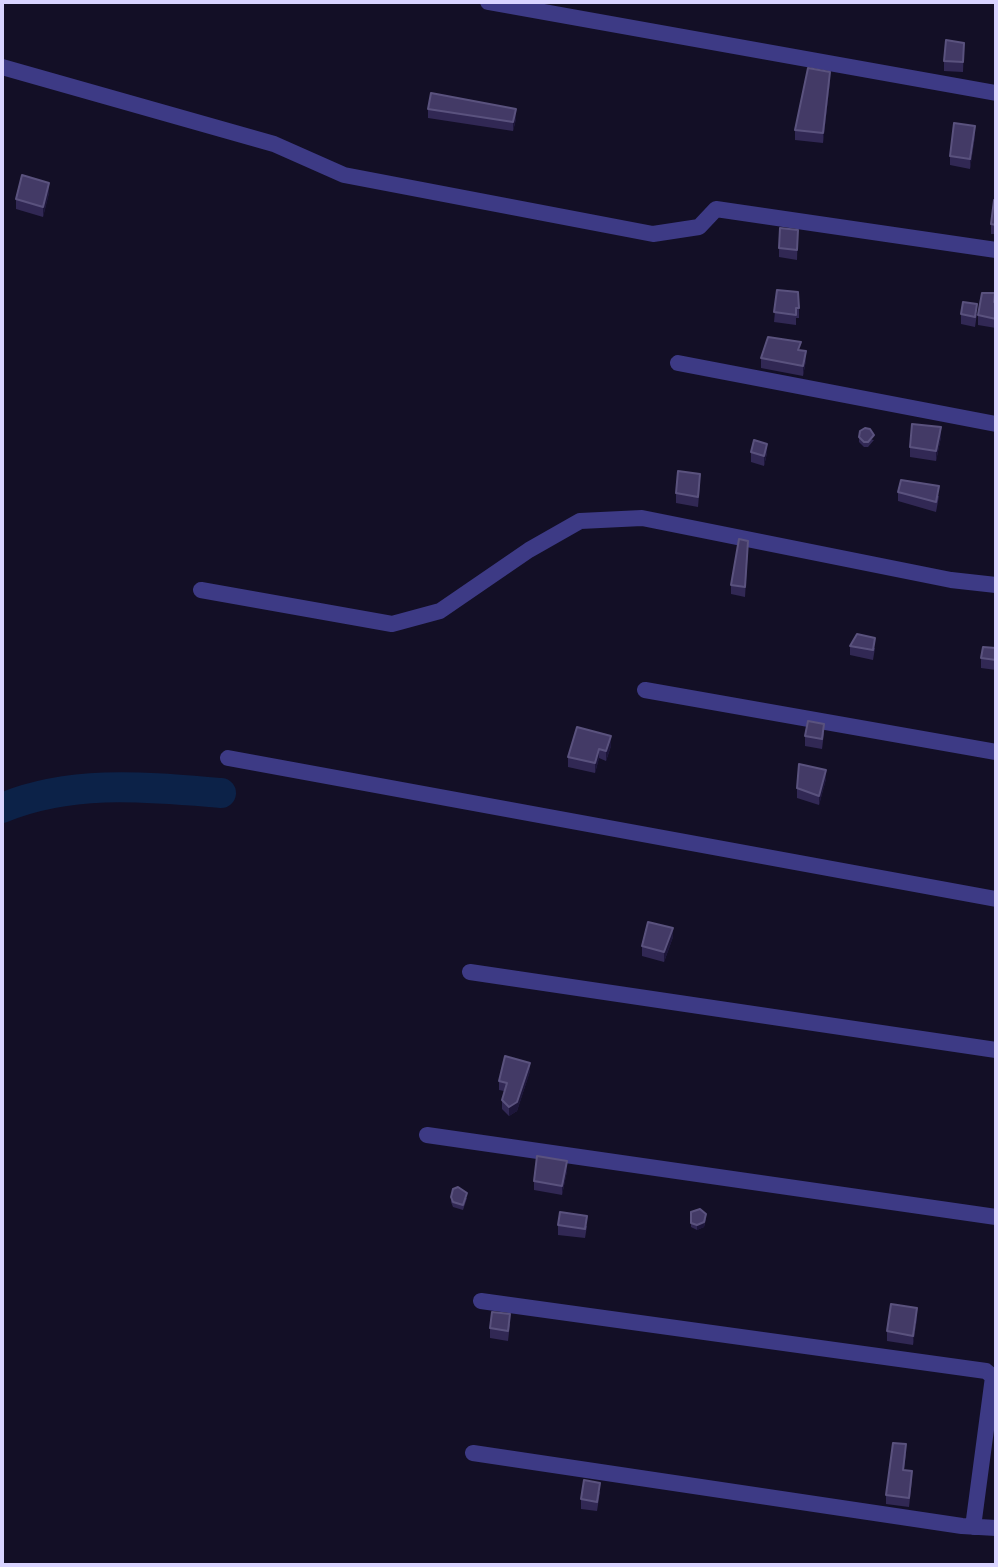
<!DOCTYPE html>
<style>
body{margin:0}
#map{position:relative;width:998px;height:1567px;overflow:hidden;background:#130f26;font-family:"Open Sans",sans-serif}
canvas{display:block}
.frame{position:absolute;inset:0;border:4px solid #d9d4ff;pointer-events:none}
</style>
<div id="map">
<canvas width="998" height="1567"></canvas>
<div class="frame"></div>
</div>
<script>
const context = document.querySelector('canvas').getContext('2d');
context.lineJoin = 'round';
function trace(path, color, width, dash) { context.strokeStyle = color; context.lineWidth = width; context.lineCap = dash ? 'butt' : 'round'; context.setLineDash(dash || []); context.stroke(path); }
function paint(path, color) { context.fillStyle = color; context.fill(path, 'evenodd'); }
trace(new Path2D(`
 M2,808C72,779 147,787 221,793`), '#0c2248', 30);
trace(new Path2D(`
 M488,2L996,93
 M2,67L274,144L344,175L653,234L699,227L716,209L996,250
 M678,363L996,424
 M201,590L392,624L440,611L529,550L580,521L642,518L951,580L996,585
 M645,690L996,752
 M228,758L996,899
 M470,972L996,1050
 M427,1135L996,1217
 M481,1301L986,1371L993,1377L973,1527
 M473,1453L962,1526L996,1528`), '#3d3a85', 16);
paint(new Path2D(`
 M964,43L963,72L944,71V61Z
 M830,81L823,143L795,140V130Z
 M428,109L516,119L513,131L428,118Z
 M975,136L970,169L950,165V156Z
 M49,193L43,217L16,209V199Z
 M996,200V234H991V224Z
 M798,230L797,260L779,257V248Z
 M777,290L799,308V318H796V325L774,322Z
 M996,302V328L978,325V315Z
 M961,314H977L975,327L961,324Z
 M801,350L806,360L803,376L761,368V358Z
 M859,437L874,440L868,447H864L859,442Z
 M941,437L936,461L910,457V447Z
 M751,452L767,453L764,466L751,462Z
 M700,484L698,507L676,503V493Z
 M898,492L939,496L936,512L898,501Z
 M748,550L745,597L731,594V585Z
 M850,646L875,648L873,660L850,655Z
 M996,648V670L981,668V658Z
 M824,733L822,749L805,746V736Z
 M611,746L606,761L599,758L595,773L568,767V757Z
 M826,779L819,805L797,798V788Z
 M673,937L664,962L642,956V946Z
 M530,1071L517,1111L509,1116L502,1109V1100L504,1091L499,1090V1081Z
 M567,1171L562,1195L534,1190V1181Z
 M451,1197L467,1198L463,1210L453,1207L451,1202Z
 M691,1212L706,1219L704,1227L697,1230L691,1227Z
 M558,1225L587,1226L585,1238L558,1235Z
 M917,1318L913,1345L887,1341V1331Z
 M510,1324L508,1341L490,1338V1328Z
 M906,1453L904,1470L912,1480L909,1507L886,1504V1495Z
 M600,1492L597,1511L581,1509V1499Z`), '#312854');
paint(new Path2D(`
 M830,72V81L823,143V133Z
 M516,109V119L513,131V122Z
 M975,126V136L970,169V159Z
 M49,183V193L43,217V207Z
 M806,351V360L803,376V366Z
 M941,427V437L936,461V451Z
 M767,444V453L764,466V456Z
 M611,736V746L606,761V751Z
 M599,749V758L595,773V763Z
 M826,770V779L819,805V796Z
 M673,928V937L664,962V952Z
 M530,1063V1071L517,1111L509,1116V1107Z
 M567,1161V1171L562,1195V1186Z
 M706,1214L704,1227L697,1230V1225Z
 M917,1308V1318L913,1345V1336Z`), '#1d163a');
const building = new Path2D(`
 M946,40L964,43L963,62L944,61Z
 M808,68L830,72L823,133L795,130Z
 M431,93L516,109L513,122L428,109Z
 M954,123L975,126L970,159L950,156Z
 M22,175L49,183L43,207L16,199Z
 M994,200H996V225L991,224Z
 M780,228L798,230L797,250L779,248Z
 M777,290L798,292L799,308H796V315L774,312Z
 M982,293H995L994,302H996V319L978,315Z
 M963,302L977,304L975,317L961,314Z
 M768,337L801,342L798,350L806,351L803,366L761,358Z
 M912,424L941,427L936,451L910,447Z
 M865,428L870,429L874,435L868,442H864L859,437L860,431Z
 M754,440L767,444L764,456L751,452Z
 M678,471L700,474L698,497L676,493Z
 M901,480L939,486L936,502L898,492Z
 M739,539L748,541L745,587L731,585Z
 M857,634L875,638L873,650L850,646Z
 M983,647L996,648V660L981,658Z
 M808,721L824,724L822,739L805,736Z
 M577,727L611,736L606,751L599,749L595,763L568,757Z
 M799,764L826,770L819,796L797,788Z
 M648,922L673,928L664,952L642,946Z
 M505,1056L530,1063L517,1102L509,1107L502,1100L507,1083L499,1081Z
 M537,1156L567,1161L562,1186L534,1181Z
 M458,1187L467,1193L463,1205L453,1202L451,1197L453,1189Z
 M700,1209L706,1214L704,1222L697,1225L691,1223V1212Z
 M560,1212L587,1216L585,1229L558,1225Z
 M891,1304L917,1308L913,1336L887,1331Z
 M492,1312L510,1314L508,1331L490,1328Z
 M893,1443L906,1444L903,1470L912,1471L909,1498L886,1495Z
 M584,1480L600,1483L597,1502L581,1499Z`);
paint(building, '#433a66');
trace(building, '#5a527e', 2);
</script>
